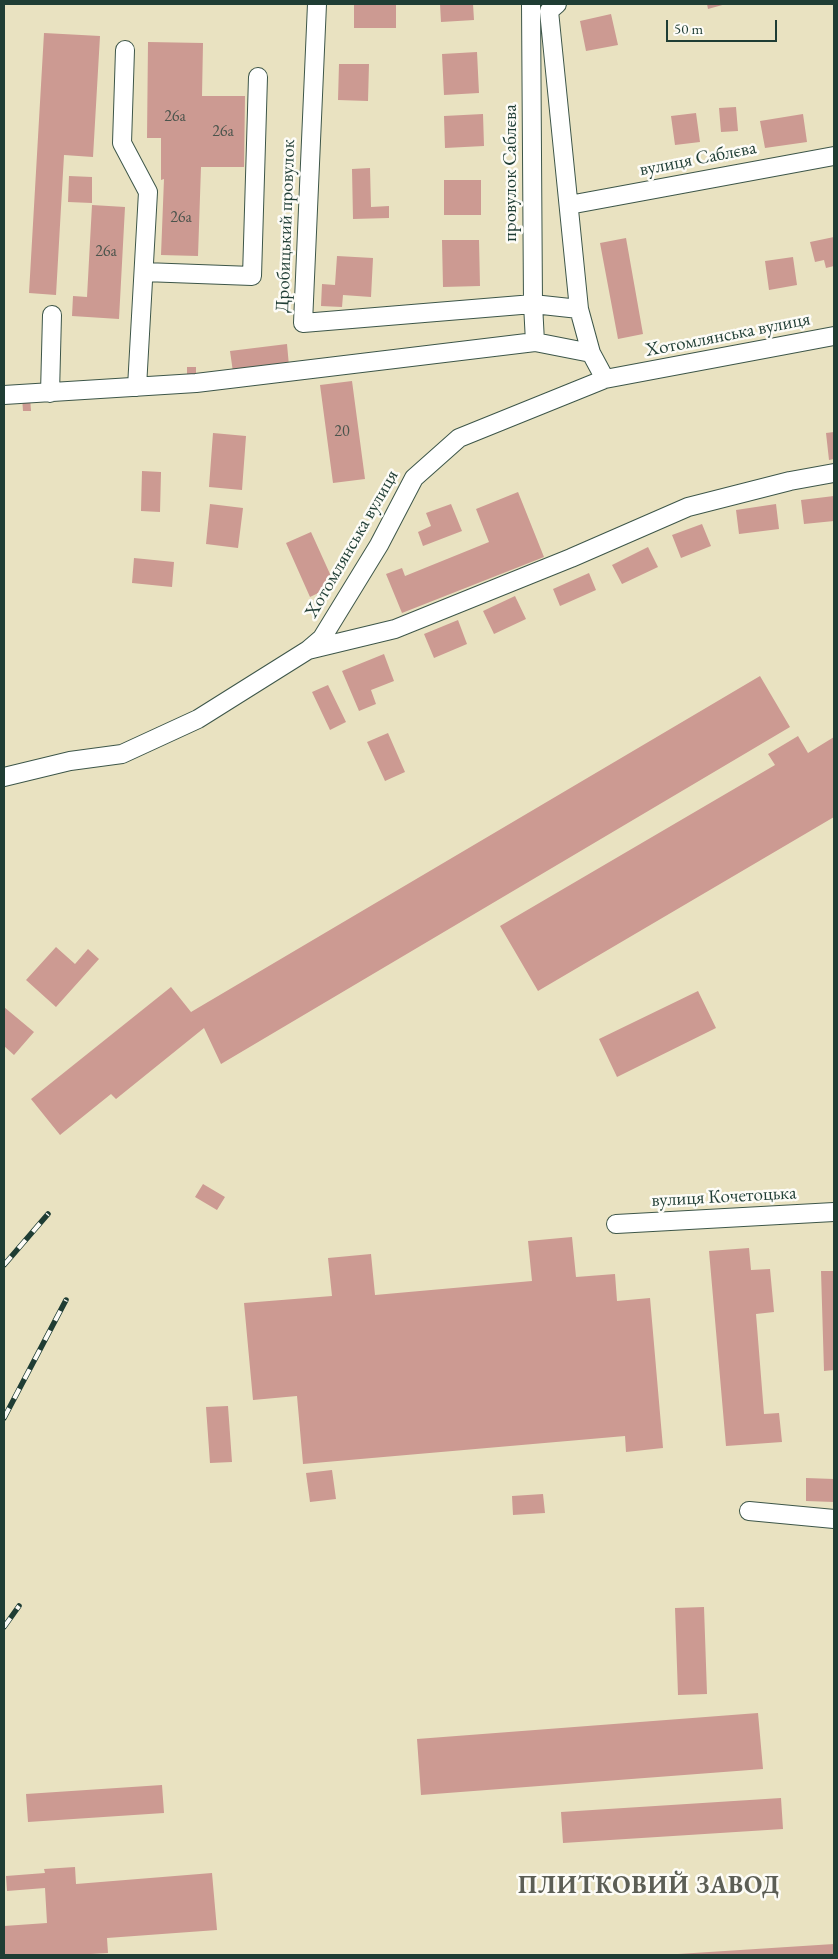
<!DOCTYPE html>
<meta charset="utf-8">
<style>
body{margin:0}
#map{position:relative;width:838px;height:1959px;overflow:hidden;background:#e9e2c1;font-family:"EB Garamond",serif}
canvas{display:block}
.frame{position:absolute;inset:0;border:5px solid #1f3d34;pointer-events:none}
.scale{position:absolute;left:666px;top:20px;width:111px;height:22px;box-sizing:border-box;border:2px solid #1f3d34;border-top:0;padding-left:6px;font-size:15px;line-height:18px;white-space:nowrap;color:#1f3d34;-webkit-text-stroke:4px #fdfcf7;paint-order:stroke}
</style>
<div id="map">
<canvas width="838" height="1959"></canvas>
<div class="frame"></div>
<div class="scale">50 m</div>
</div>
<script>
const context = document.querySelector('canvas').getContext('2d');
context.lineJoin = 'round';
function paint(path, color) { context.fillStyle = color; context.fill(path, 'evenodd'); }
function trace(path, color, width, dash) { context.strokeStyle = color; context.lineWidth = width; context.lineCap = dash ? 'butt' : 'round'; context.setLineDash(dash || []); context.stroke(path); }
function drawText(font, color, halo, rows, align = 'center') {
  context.font = font + ' "EB Garamond",serif'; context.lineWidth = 5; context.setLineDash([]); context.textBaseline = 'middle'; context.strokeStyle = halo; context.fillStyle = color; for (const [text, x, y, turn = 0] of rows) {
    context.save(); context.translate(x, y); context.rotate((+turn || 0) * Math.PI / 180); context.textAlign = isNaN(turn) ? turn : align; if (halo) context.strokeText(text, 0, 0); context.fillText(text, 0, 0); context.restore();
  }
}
paint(new Path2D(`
 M354,4H396V28H354Z
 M440,4H473L474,20L441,22Z
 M707,4H726L708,9Z
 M611,14L618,45L586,51L580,21Z
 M44,33L100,36L93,157L64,155L56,295L29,293Z
 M148,42L203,43L202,96H245L244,167H201L198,256L161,255L164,179L161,180V138H147Z
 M477,52L479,93L444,95L442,54Z
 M339,64H369L368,101L338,100Z
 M736,107L738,131L721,132L719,108Z
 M696,113L700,142L675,145L671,116Z
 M483,114L484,146L445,148L444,116Z
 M803,114L807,142L765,148L760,121Z
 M370,168L371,207L389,206V218L353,219L352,169Z
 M69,176L92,177V203L68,202Z
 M444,180H481V215H444Z
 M92,205L125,207L119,319L72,316L73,296L87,297Z
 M834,237V266L826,268L824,260L815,262L810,242Z
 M626,238L643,334L618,339L600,243Z
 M442,240H479L480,286L443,287Z
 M337,256L373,258L371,297L343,295L342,307L321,306L322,284L335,285Z
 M793,257L797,285L769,290L765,261Z
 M287,344L289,366L233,372L230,351Z
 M187,367H196V381H187Z
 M352,381L365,479L333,483L320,385Z
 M22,397H30L31,411H23Z
 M834,432V459L829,460L826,433Z
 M213,433L246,436L242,490L209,487Z
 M142,471L161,472L160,512L141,511Z
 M518,492L544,557L402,613L386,574L402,568L405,576L489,542L476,509Z
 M834,496V521L804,524L801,500Z
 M210,504L243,508L238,548L206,544Z
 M451,504L462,531L423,546L418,532L431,526L426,513Z
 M776,504L779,529L739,534L736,510Z
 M702,524L711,546L681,558L672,535Z
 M311,532L335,585L310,597L286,543Z
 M648,547L658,567L622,584L612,565Z
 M134,558L174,562L172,587L132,583Z
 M589,573L596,590L560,606L553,589Z
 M515,596L526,619L494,634L483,611Z
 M458,620L467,644L434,658L424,634Z
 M384,654L394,681L371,690L376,704L359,711L342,671Z
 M760,676L790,727L221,1064L204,1028L116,1099L111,1094L60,1135L31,1099L171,987L191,1012Z
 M328,685L346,722L330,730L312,692Z
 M388,733L405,772L385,781L367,742Z
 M798,736L808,753L834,737V817L538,991L500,926L775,765L768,754Z
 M56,947L75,964L88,949L99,959L56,1007L26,980Z
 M698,991L716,1028L617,1077L599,1039Z
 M4,1007L34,1032L14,1055L4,1046Z
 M203,1184L225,1197L217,1210L195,1197Z
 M572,1237L576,1277L615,1274L617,1301L650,1298L663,1448L626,1452L625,1436L303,1464L297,1396L253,1400L244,1303L332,1296L328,1258L371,1254L375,1295L532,1281L528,1241Z
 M749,1248L751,1270L770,1269L774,1312L756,1314L764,1414L779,1413L782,1442L726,1446L709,1251Z
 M821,1271H834V1370L824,1371Z
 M228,1406L232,1462L210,1463L206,1407Z
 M332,1470L336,1499L310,1502L306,1473Z
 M806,1478L834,1479V1502L806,1501Z
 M543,1494L545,1513L513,1515L512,1496Z
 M704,1607L707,1694L678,1695L675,1608Z
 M758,1713L763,1769L421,1795L417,1739Z
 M162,1785L164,1813L28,1822L26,1794Z
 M781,1798L783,1829L563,1843L561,1812Z
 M75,1867L76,1884L212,1873L217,1930L107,1938L108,1953L74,1955H4V1926L47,1923L45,1888L7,1891L6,1876L45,1873L44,1869Z
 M834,1944V1955H678V1954Z`), '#cc9a92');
const minor = new Path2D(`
 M317,4L303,323L533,304L579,309
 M531,4L533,304L535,342
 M557,4L549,11L579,309L591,353L605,379
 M125,50L122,143L148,192L137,387
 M569,205L834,156
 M144,272L252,276L258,77
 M50,393L52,315
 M4,395L196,383L535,342L591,353
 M308,650L395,629L571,558L688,507L790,481L834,473
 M4,777L70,761L122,754L198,719L308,650L322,638L379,545L414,478L459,438L605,379L834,336
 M616,1224L834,1212
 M749,1511L834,1519`);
trace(minor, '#3d5649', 20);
trace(minor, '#fff', 18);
const rail = new Path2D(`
 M4,1265L48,1214
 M4,1418L66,1300
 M4,1627L19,1606`);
trace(rail, '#1f3d34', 5.5);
trace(rail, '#fdfcf7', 4, [11]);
drawText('16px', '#4a544c', null, [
 ["26а",175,117],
 ["26а",223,132],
 ["26а",181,218],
 ["26а",106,252],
 ["20",342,432]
]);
drawText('19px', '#1f3d34', '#fdfcf7', [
 ["вулиця Саблєва",698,159,-11],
 ["провулок Саблєва",511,173,-90],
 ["Дробицький провулок",286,226,-88],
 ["Хотомлянська вулиця",728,335,-11],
 ["Хотомлянська вулиця",352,544,-60],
 ["вулиця Кочетоцька",724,1197,-3]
]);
context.letterSpacing = '1px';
drawText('bold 24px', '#5c5e55', '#fdfcf7', [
 ["ПЛИТКОВИЙ ЗАВОД",649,1886]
]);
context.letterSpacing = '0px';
</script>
